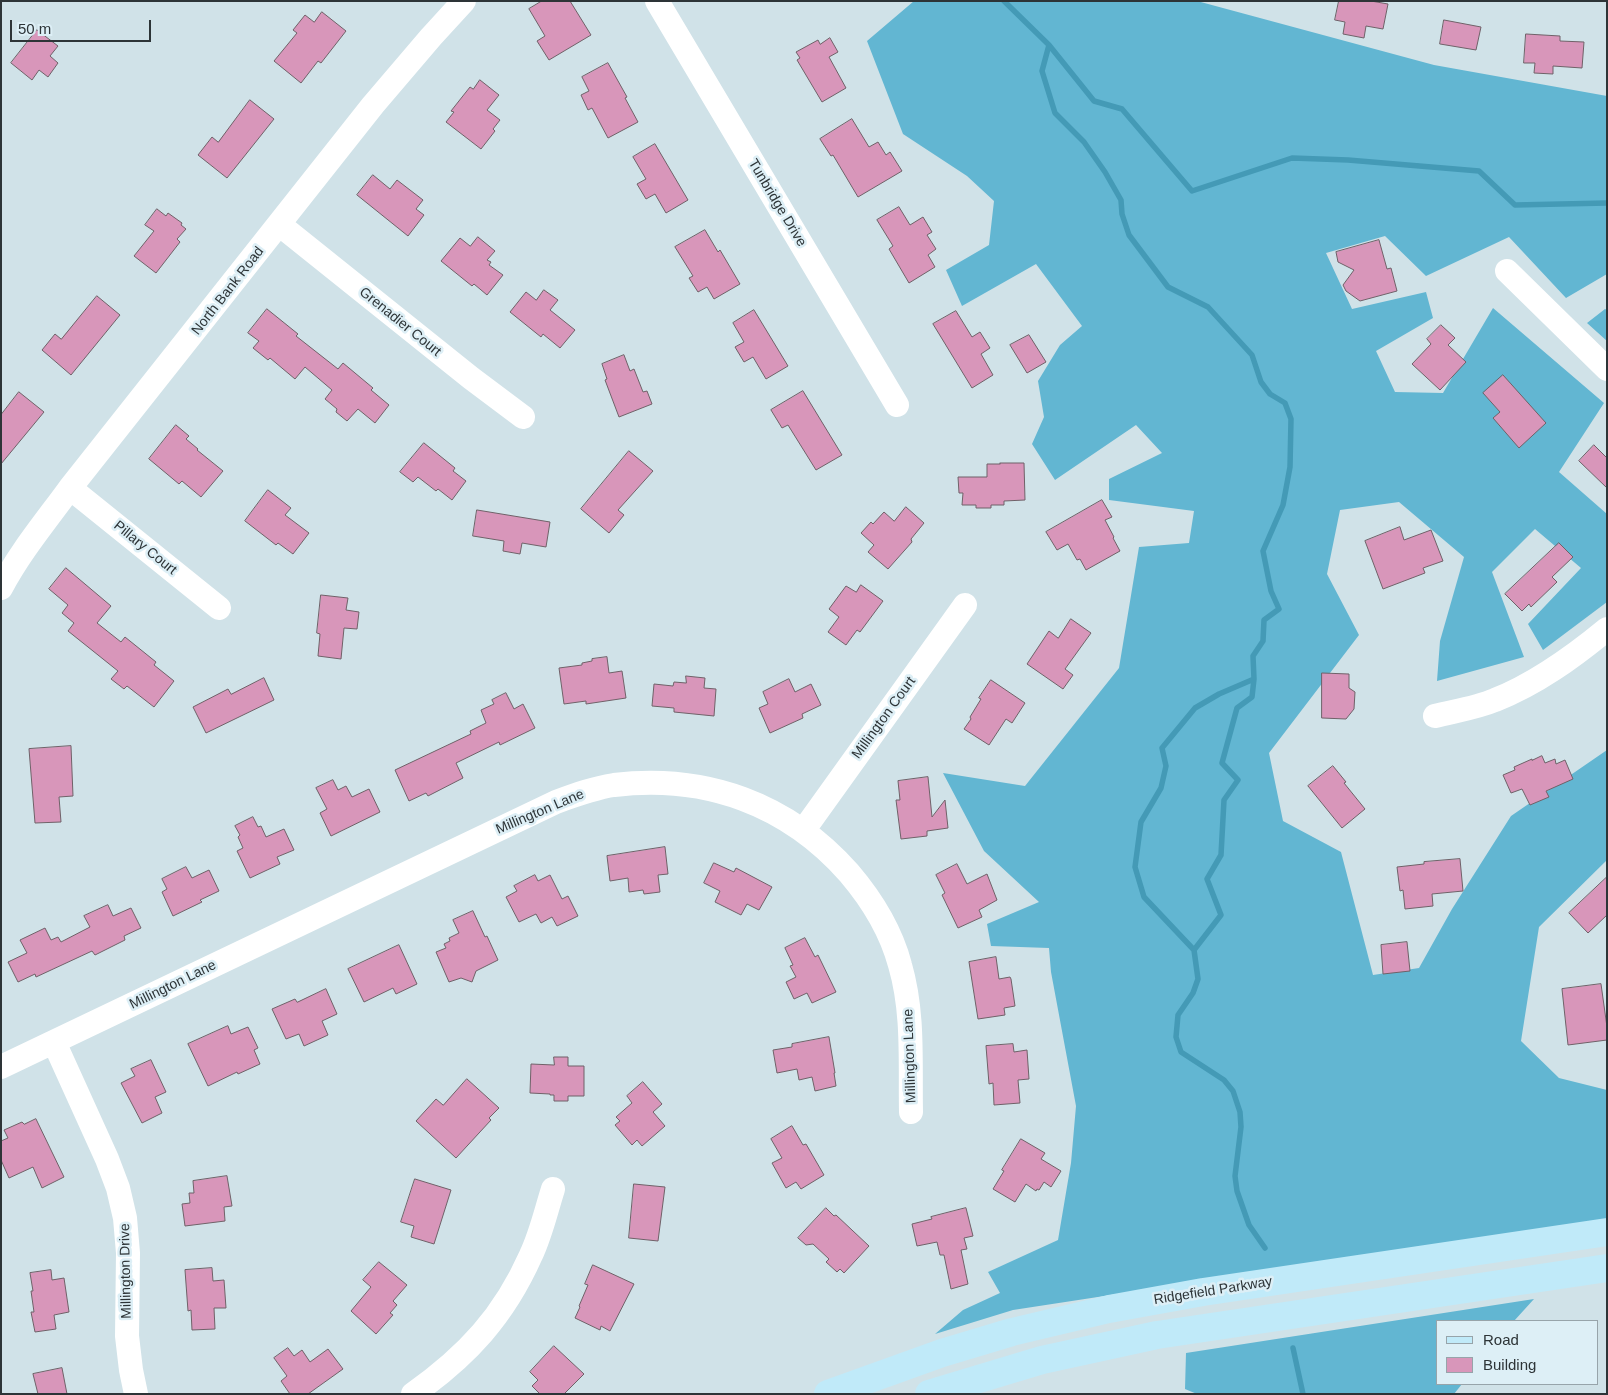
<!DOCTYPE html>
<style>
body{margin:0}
#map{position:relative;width:1608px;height:1395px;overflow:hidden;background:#d0e2e8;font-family:Arial,sans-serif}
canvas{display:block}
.frame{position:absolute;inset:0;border:2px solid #2d3437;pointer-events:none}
.legend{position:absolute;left:1436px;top:1320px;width:162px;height:65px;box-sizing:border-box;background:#ddeff6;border:1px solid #97a4aa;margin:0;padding:6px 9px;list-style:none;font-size:15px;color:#2d3437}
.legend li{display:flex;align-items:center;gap:10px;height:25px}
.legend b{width:25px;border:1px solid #97a4aa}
.scale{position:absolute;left:10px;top:20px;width:141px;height:22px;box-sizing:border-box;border:2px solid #2d3437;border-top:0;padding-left:6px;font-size:15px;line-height:18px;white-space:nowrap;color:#2d3437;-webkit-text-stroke:4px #ddeff6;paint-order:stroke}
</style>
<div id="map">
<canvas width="1608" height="1395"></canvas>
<div class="frame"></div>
<ul class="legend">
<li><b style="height:6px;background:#c0eaf9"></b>Road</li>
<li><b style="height:14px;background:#d896ba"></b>Building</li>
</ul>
<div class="scale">50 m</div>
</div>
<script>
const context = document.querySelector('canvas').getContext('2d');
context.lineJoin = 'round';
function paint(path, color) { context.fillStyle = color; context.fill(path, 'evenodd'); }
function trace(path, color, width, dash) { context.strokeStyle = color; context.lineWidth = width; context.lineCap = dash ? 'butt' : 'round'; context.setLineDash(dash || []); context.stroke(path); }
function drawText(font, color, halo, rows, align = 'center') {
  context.font = font + ' Arial,sans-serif'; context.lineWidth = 5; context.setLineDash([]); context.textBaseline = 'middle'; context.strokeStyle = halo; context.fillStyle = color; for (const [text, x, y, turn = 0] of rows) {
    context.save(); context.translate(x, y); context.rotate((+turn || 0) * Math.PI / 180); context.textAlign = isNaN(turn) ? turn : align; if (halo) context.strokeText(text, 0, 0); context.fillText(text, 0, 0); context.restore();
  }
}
paint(new Path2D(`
 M914,1H1197L1434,65L1607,96V274L1566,298L1509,237L1426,276L1385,236L1326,253L1352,309L1426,292L1433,318L1376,351L1395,392L1443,393L1493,308L1604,403L1559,472L1607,514V602L1543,650L1528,624L1581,568L1535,529L1492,572L1524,657L1437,681L1440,641L1464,557L1399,502L1340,510L1327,574L1359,635L1269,753L1283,821L1341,852L1373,975L1419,968L1452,909L1511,816L1607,750V860L1539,927L1521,1041L1559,1078L1607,1090V1219L1013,1310L935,1334L963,1310L1000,1293L988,1272L1058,1240L1071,1163L1076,1106L1051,972L1049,948L991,946L987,924L1039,902L984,851L943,773L1025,786L1119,668L1139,547L1189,543L1194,511L1109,500V479L1162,453L1136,425L1055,480L1032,444L1044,417L1038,381L1060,345L1082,326L1036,264L962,306L946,270L989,245L994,201L967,176L903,134L867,41Z
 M1605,309L1607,310V341L1587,323Z
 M1534,1299L1514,1321H1437V1384H1462L1454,1394H1197L1185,1389L1186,1353Z`), '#62b6d2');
trace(new Path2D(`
 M1004,1L1049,45L1042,71L1055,113L1084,142L1105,172L1121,200L1122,214L1129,235L1168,287L1208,307L1252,355L1261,382L1270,394L1285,403L1291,419L1290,467L1283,505L1263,551L1271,591L1279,609L1264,620L1263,641L1253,656L1254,679L1219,694L1195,708L1162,748L1166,766L1161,788L1141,822L1135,867L1144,897L1194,950L1198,979L1193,993L1178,1015L1176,1037L1181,1052L1224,1080L1233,1091L1240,1112L1241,1127L1235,1176L1237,1191L1249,1225L1265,1248
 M1049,45L1094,101L1122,109L1192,191L1292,158L1348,160L1479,171L1515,205L1607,203
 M1194,950L1221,915L1207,879L1221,855L1224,800L1238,780L1222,763L1237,708L1252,697L1254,679
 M1293,1348L1303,1394`), '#449ab6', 5.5);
const building = new Path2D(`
 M542,1H570L591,35L549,60L537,41L545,36L529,9Z
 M1339,1H1371L1388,4L1383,29L1366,26L1364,38L1343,34L1345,22L1335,20Z
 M322,12L346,31L321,63L318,61L301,83L274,61L297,33L293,30L305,15L314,22Z
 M1444,20L1481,27L1476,50L1440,44Z
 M37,30L58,46L50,56L58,63L48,77L39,70L32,80L11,63Z
 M1526,34L1560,36V41L1584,42L1582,68L1553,66V74L1534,73L1535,63H1524Z
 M830,38L838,52L829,57L846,88L822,102L797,60L800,58L796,52L818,40L820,44Z
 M608,63L627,97L625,98L638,122L608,138L592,108L588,110L581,95L589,91L582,77Z
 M480,80L499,95L487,110L500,120L493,129L495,131L481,149L446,122L454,112L451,111L470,87L473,89Z
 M250,100L274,119L227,178L198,155L212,137L218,142Z
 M852,119L869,147L878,142L886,155L890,152L902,171L858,197L833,155L831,156L820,139Z
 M655,144L688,200L666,213L655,194L646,199L637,184L646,179L633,157Z
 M373,175L390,189L397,180L423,200L416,209L424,215L408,236L357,195Z
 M899,207L910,225L923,217L932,232L927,235L936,249L928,255L935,267L909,283L889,249L893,246L877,220Z
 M157,209L166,216L168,213L182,223L181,225L186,229L177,239L180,242L156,273L134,256L154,231L145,225Z
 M705,230L718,252L720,250L740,284L714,299L707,287L698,292L689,278L693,276L675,247Z
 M478,237L495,251L487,260L491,262L489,265L503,275L487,295L474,284L472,286L441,261L460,238L470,246Z
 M1379,240L1387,269L1391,268L1397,291L1360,301L1346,291L1343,285L1354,270L1338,262L1336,252Z
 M544,290L558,300L550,310L575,330L560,348L543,334L541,337L510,312L526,292L536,300Z
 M97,296L120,315L71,375L42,350L55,334L61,339Z
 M267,309L298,334L296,336L338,369L343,363L373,388L371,390L389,405L375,423L358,409L347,421L336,412L337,409L325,399L332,390L305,367L295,379L270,358L268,360L253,348L259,341L248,333Z
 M754,310L788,366L766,379L753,357L744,362L735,347L744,342L733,323Z
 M956,311L972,337L980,332L990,348L981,354L993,375L972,388L933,324Z
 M1441,325L1455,338L1448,345L1466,362L1440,390L1412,364L1431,344L1427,339Z
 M1029,335L1046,362L1027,373L1010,345Z
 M624,355L630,371L634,369L643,392L647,391L652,404L619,417L605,380L607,379L602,364Z
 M1503,375L1546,423L1519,448L1493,418L1500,412L1483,393Z
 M803,391L842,455L816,470L788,425L782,428L771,410Z
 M19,392L44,412L1,464V415Z
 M176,425L189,436L186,439L198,449L197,450L223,471L201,497L182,481L179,484L149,459Z
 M424,443L455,468L453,471L466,481L452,500L438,489L436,491L418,477L413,482L400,472Z
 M1594,445L1607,458V488L1579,461Z
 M629,451L653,471L618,510L624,515L609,533L581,509Z
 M1000,463H1024L1025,500L1004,501V505H991V508H976V505H962L963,493H959L958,477H987V464H1000Z
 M268,490L291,508L285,515L309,533L293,554L278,543L276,545L245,521Z
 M1102,500L1112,517L1105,520L1114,537L1113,538L1120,551L1086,570L1080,559L1077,560L1068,544L1057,550L1046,532Z
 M906,507L924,523L911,539L912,542L888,569L868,552L874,545L861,533L871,522L873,524L884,512L894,521Z
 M477,510L550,522L546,547L522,543L520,554L503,551L504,541L473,536Z
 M1400,527L1404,540L1431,530L1443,561L1423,568L1425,573L1383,589L1365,541Z
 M1559,543L1573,557L1552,577L1557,582L1531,607L1529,604L1522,611L1505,594Z
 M66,568L111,606L97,623L121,642L125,637L156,662L154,665L174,681L154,707L127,686L124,689L111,679L118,671L68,631L74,623L62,613L68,605L49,589Z
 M861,585L883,601L860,632L857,630L846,645L828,632L839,617L829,609L846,586L856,592Z
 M321,595L348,598L346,610L359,612L357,629L344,628L341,659L318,656L320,634L317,633Z
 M1071,619L1091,633L1065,669L1073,675L1063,689L1027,664L1049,631L1058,638Z
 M607,657L609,673L622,671L626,698L586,704V701L564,704L559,668L582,665V663L592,661V659Z
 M1322,673L1349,674V688L1355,692L1354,709L1346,719L1322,718Z
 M686,676L705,678L704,688L716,689L714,716L674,712V708L652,706L654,684L673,686L674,682L686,683Z
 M264,678L274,700L206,733L193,707L228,689L231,694Z
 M789,679L795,692L811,684L821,705L802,714L803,718L770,733L759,708L768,704L763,692Z
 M991,680L1025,703L1012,723L1006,719L989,745L964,729L971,719L970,717L981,699L979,698Z
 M506,693L514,709L523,704L535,728L500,745L499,742L456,763L463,778L428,796L426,793L409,801L395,770L471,734L470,731L486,723L481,710L494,704L492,700Z
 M71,746L73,796L59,797L61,822L35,823L29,749Z
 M1542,756L1545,763L1555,759L1556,764L1565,760L1573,779L1546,791L1549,797L1530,805L1522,789L1511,793L1503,775L1515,770L1514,767L1532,759V760Z
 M1333,766L1346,782L1344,783L1365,809L1342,828L1308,786Z
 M928,777L932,817L945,800L948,828L927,831V836L901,839L896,800H900L898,781Z
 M333,780L338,790L346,786L352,797L369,789L380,812L331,836L320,813L327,809L316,788Z
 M253,817L258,827L261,826L266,837L284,829L294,850L277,857L280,864L250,878L237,851L243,848L238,837L240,835L235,826Z
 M665,847L668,874L658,875L660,892L644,894L643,890L629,892L628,878L610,881L607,856Z
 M1460,859L1463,891L1432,894L1433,906L1405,909L1403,890L1400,891L1397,867L1424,864V862Z
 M714,863L734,872L736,868L772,887L759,910L747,904L741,915L715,902L720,891L704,883Z
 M957,864L967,884L987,874L997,900L979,910L982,917L958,928L942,895L945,893L936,875Z
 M186,867L192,878L209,870L219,891L200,900L202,902L173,916L162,892L167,889L162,879Z
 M535,875L538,881L550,875L562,899L568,896L578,916L557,926L552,917L541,923L536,914L519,922L506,897L517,891L514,886Z
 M1607,877V915L1588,933L1569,913Z
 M108,905L113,916L131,908L141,928L124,936L125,940L95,955L92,951L36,977L35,974L18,982L8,962L27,953L20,940L45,928L51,940L58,937L61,942L90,927L84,916Z
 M473,911L485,937L487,936L498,960L476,971L472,982L461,978L449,982L436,952L446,948L444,944L450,941L449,938L459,933L453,920Z
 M805,938L815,957L818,955L836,992L812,1003L807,993L794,999L786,982L796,977L790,966L793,965L785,948Z
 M1407,942L1410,971L1383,974L1381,945Z
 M399,945L417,984L396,994L393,988L364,1002L348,969Z
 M996,957L999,979L1010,977L1011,979L1015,1006L1004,1008L1005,1015L978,1019L969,962Z
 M1601,984L1607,1027V1040L1568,1045L1562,989Z
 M326,989L337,1014L322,1021L328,1035L304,1046L299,1034L286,1039L272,1009L295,999L297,1002Z
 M228,1026L231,1034L248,1027L258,1048L254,1050L260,1064L238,1074L237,1072L208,1086L188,1044Z
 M829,1037L835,1073H834L836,1086L815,1091L812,1077L799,1080L797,1069L777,1073L773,1050L792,1047V1044Z
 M1013,1044L1014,1052L1027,1050L1029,1079L1018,1080L1020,1103L994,1105L993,1083L989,1084L986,1046Z
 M554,1057H568V1066H584V1096H568V1101H554V1095H550V1094L530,1093L531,1064L554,1065Z
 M151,1060L166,1092L155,1097L162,1113L142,1123L121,1083L135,1076L131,1069Z
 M467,1079L499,1108L489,1118L491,1120L456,1158L416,1121L436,1099L443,1105Z
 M643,1082L662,1104L653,1112L665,1126L642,1146L637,1140L632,1145L615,1125L620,1121L616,1117L632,1103L627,1096Z
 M36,1119L64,1177L42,1188L33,1167L9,1178L1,1160V1141L8,1138L4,1130L22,1122L24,1124Z
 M792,1126L803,1145L806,1144L824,1175L801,1189L796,1182L786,1188L772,1163L782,1158L771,1139Z
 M1021,1139L1045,1153L1041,1159L1061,1171L1051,1187L1044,1182L1039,1190L1037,1189L1036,1191L1026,1184L1015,1202L993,1189L1004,1171L1002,1170Z
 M227,1176L232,1206L224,1207L225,1221L185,1226L182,1204L190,1203L189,1193H194L193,1181Z
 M415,1179L451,1190L434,1244L411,1237L414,1226L401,1222Z
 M634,1184L665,1187L658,1241L629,1238Z
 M826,1208L834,1216L836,1215L869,1246L844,1273L840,1269L837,1272L826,1262L829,1259L813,1244L806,1245L798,1238Z
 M966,1208L973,1236L964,1238L967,1249L961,1250L968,1284L951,1289L944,1255H940L937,1242L917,1246L912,1224L932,1219L931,1217Z
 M379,1262L407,1285L393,1301L397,1305L390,1313L393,1315L376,1334L351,1311L371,1287L363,1280Z
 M593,1265L634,1284L610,1331L601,1326L600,1330L575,1318L580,1307L579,1306L588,1285L585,1284Z
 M212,1268L213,1281L224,1280L226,1308H214L215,1329L192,1330L191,1310L188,1311L185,1270Z
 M51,1270L52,1280L64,1278L69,1312L54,1315L56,1329L35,1332L31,1312H34L31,1291H33L30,1273Z
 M554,1346L584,1374L564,1394H540L532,1386L538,1380L530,1372Z
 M288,1348L294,1356L302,1350L310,1362L328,1349L343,1369L308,1394H290L281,1381L287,1376L274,1358Z
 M62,1368L67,1394H38L33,1374Z`);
paint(building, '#d896ba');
trace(building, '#6f6168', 1);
trace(new Path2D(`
 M657,1L897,405
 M280,225L471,378L523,417
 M1507,271L1607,369
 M70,488L219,608
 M1,588C20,552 46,521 70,488L373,105L431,37L464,1
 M1435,716C1455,711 1476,708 1495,700C1536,684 1573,657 1607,629
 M803,831L965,605
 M54,1042L107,1159L118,1188L125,1218L128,1253L127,1336L131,1370L136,1394
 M1,1067L556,802C575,795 594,788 614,785C706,774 788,804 849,873C872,900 891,931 900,965C914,1013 910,1063 911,1112
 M413,1394C467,1356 504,1316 531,1255C541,1234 546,1211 553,1189`), '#fff', 24);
trace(new Path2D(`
 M828,1394L942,1353L1012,1332L1109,1309L1203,1292L1607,1232
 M929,1394L1042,1360L1157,1335L1607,1268`), '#c0eaf9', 28);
drawText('14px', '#2d3437', '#ddeff6', [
 ["Tunbridge Drive",777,203,59],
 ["North Bank Road",228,291,-52],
 ["Grenadier Court",400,322,39],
 ["Pillary Court",145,548,39],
 ["Millington Court",884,718,-54],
 ["Millington Lane",540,812,-23],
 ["Millington Lane",173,985,-26],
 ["Millington Lane",910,1056,-92],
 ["Millington Drive",126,1271,-91],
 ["Ridgefield Parkway",1213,1291,-9]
]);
</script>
